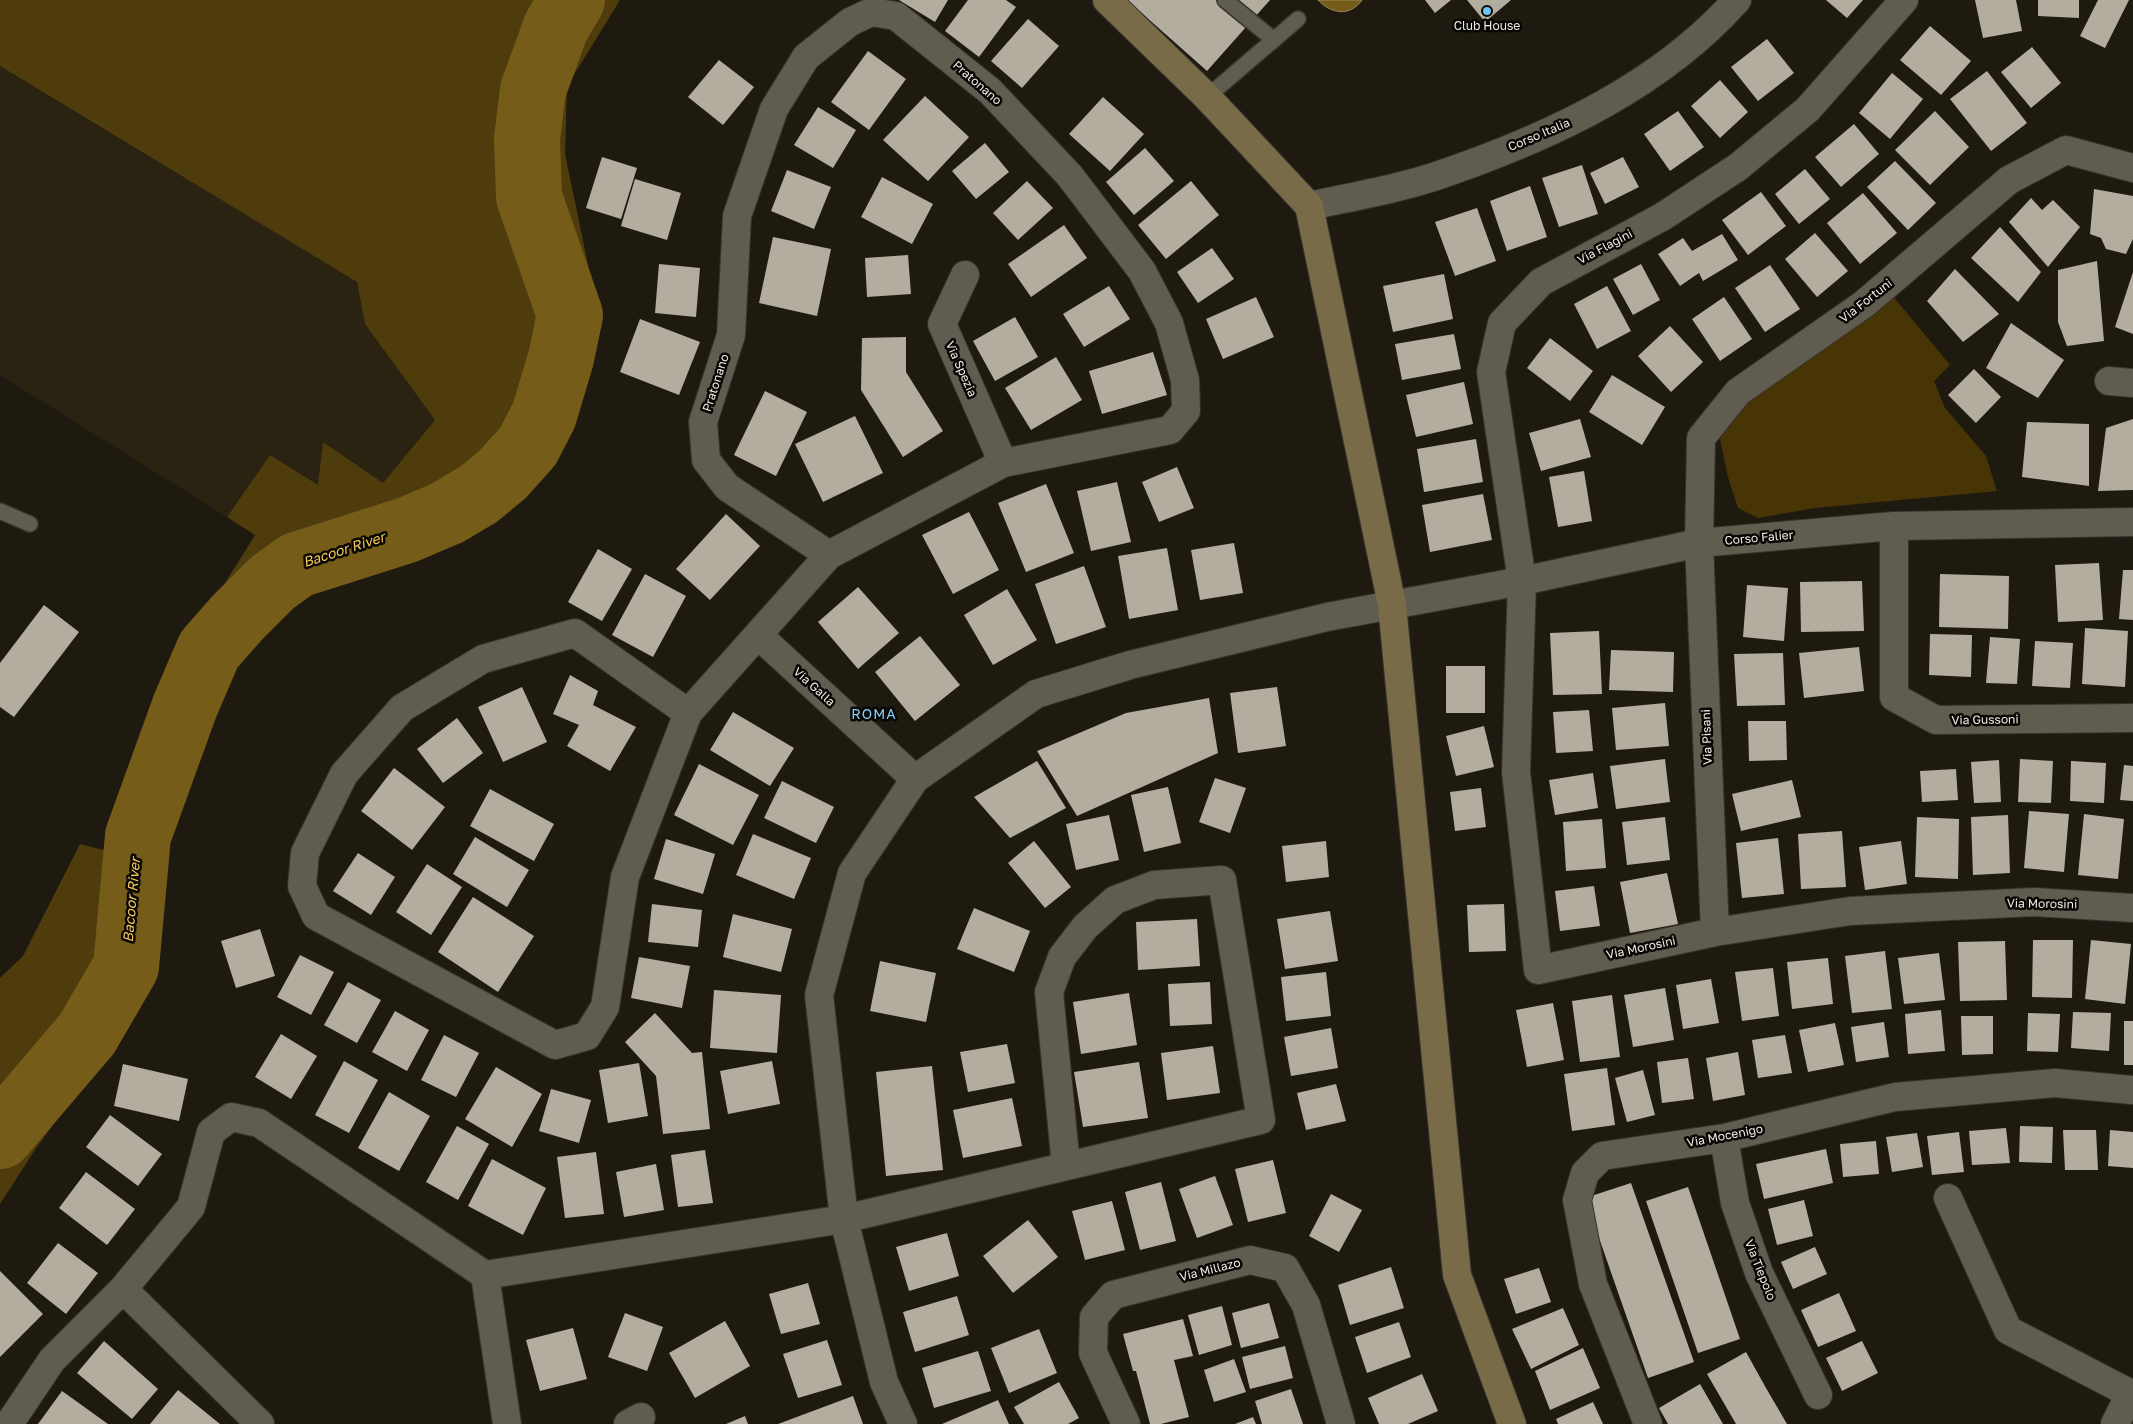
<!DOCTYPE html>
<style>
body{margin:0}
canvas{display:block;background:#1f1a10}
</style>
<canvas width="2133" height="1424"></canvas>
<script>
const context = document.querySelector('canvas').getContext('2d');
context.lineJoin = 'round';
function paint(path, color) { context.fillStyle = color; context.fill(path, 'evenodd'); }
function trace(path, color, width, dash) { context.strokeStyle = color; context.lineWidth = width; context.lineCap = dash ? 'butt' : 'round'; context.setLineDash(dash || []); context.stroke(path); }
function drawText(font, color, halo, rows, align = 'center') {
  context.font = font + ' "Golos Text",sans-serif'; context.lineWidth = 5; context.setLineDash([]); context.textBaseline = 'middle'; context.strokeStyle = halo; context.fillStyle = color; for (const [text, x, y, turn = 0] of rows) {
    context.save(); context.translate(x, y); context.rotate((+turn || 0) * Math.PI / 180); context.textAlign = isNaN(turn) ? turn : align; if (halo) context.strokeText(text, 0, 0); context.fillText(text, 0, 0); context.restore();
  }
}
paint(new Path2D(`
 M0,66L357,282L365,324L435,420L383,483L323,442L319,486L270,455L227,517L0,375Z`), '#2a2312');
paint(new Path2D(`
 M1892,295L1950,365L1934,381L1945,408L1986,456L1997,491L1815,508L1758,518L1738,508L1728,477L1720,439L1739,406Z`), '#473505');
paint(new Path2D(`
 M0,0H620L567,86L565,154L598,313L548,449L514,488L493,507L466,524L427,541L295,591L222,661L198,722L178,792L158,853L147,976L107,1052L36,1148L0,1204V978L23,956L80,844L123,855C142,782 159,708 192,640C210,604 234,570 255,535L227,517L270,455L318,485L323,442L383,483L435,420L365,324L357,282L0,66Z`), '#4e3c0d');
const water = new Path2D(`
 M1318,0H1362C1350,17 1331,14 1318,0Z`);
paint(water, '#765c19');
trace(water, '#9b8856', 1);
trace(new Path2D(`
 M0,1136L87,1034L126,967L138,836L185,706L209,650L238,617L272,583L297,565L407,530L447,513L479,494L503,474L528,446L544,415L561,358L570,315L529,197L527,139L533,90L556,27L572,0`), '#765c19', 66);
paint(new Path2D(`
 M899,0H948L935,22Z
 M968,0H1006L1016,7L979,57L945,31Z
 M1127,0H1270L1207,71Z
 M1425,0H1451L1435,13Z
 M1467,0H1511L1485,22Z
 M1826,0H1863L1847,18Z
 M1975,0H2016L2022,31L1983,38Z
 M2038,0H2079V18L2038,16Z
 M2098,0H2129L2105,48L2080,36Z
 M1028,19L1059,46L1022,88L991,61Z
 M1930,26L1971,61L1941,95L1900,60Z
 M1767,39L1794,73L1758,101L1731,67Z
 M2032,47L2061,83L2031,108L2001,72Z
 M868,51L906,79L869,130L831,102Z
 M719,60L754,87L723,125L688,97Z
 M1987,71L2027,123L1991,151L1950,99Z
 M1892,73L1923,99L1890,139L1859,113Z
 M1720,80L1748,112L1720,138L1691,106Z
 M925,96L969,137L928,181L883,140Z
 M1103,97L1144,134L1110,171L1069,134Z
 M818,107L856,130L833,168L794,145Z
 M1678,111L1704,147L1670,171L1644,134Z
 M1935,111L1969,147L1930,185L1895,150Z
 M1854,124L1879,154L1841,187L1815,157Z
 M985,143L1009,172L976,199L952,171Z
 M1145,148L1174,181L1134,215L1106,182Z
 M602,157L637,168L621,219L586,208Z
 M1623,157L1639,187L1605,204L1590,173Z
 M1895,161L1936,203L1908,230L1867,187Z
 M1582,165L1598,214L1559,227L1542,178Z
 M1805,169L1830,199L1799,224L1775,194Z
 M787,170L831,187L814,229L771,211Z
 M882,177L933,204L912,244L861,217Z
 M635,179L681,193L667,240L621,226Z
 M1027,181L1053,208L1018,240L993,213Z
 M1191,181L1219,215L1166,259L1138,225Z
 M1530,186L1547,237L1507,251L1490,201Z
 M2094,189L2133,196V239L2126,254L2106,249L2101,238L2090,234Z
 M1761,192L1786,226L1748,255L1722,220Z
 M1863,193L1897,233L1860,264L1827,223Z
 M2031,198L2042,210L2053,200L2080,227L2048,267L2009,222Z
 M1477,208L1496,261L1455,276L1435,222Z
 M1064,225L1087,258L1031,297L1008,264Z
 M2000,227L2041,272L2018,302L1971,258Z
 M1815,233L1848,271L1817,297L1785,259Z
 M1722,234L1738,260L1703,281L1699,273L1680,286L1658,254L1683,238L1692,251Z
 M773,237L831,249L817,316L759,303Z
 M1212,248L1234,279L1198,303L1177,272Z
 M908,255L911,294L867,297L865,258Z
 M2097,261L2104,341L2067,346L2058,322V270Z
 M659,264L700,268L696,317L655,313Z
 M1641,264L1660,300L1633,315L1613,279Z
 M1770,265L1800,309L1765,332L1735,288Z
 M1955,269L1999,314L1963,342L1927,301Z
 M2133,272V334L2115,327Z
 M1444,274L1453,319L1393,332L1383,286Z
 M1109,286L1130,319L1084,347L1063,314Z
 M1607,286L1631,331L1597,349L1574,304Z
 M1256,297L1274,337L1223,359L1206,319Z
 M1724,297L1752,339L1720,361L1692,319Z
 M1015,317L1038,357L995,381L973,341Z
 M640,319L700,342L679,395L620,372Z
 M2011,323L2064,360L2038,398L1986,368Z
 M1670,326L1703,362L1671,392L1638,356Z
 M1454,334L1461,369L1402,380L1395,344Z
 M906,337V372L943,431L903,457L861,390L862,338Z
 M1550,338L1593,371L1570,401L1527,368Z
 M1153,352L1167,395L1102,414L1089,371Z
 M1056,357L1082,400L1031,430L1005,388Z
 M1974,369L2001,397L1976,423L1948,395Z
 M1612,375L1665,407L1642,445L1589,412Z
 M1464,382L1473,424L1416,437L1406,395Z
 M765,391L807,412L776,476L734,455Z
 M855,416L883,473L823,502L795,444Z
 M1580,419L1591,457L1541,471L1529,433Z
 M2133,419V490L2098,491L2106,428Z
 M2027,422L2089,424V486L2022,477Z
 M1476,439L1483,482L1424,492L1417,449Z
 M1177,467L1194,508L1159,522L1142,482Z
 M1584,471L1592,521L1558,527L1549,477Z
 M1117,482L1131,542L1091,551L1077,491Z
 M1046,484L1074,553L1026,572L998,503Z
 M1483,494L1492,540L1430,552L1422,505Z
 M969,512L999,570L953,594L922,535Z
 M726,514L760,546L710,600L676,569Z
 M1234,543L1243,593L1200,600L1191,550Z
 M1167,548L1178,610L1129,619L1118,556Z
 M598,549L632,569L602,621L568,602Z
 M2099,563L2103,620L2058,622L2055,565Z
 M1084,566L1106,627L1056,644L1035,584Z
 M2123,570H2133V620L2119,619Z
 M645,574L686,596L653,657L612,635Z
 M1940,574L2009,576L2008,629L1939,627Z
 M1862,581L1864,631L1801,632L1800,582Z
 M1747,585L1788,588L1784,641L1743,637Z
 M858,587L899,633L858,669L818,622Z
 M1007,589L1037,640L993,665L964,615Z
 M44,605L79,632L14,717L0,707V663Z
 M2085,628L2128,631L2125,687L2082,684Z
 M1599,631L1602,694L1553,695L1550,633Z
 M1930,634L1972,635L1971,677L1929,675Z
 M920,636L960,685L915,721L875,672Z
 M1990,637L2020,639L2017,684L1986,683Z
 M2035,641L2073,643L2070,688L2032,686Z
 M1859,647L1864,691L1804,698L1799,653Z
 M1611,650L1674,652L1673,692L1609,690Z
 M1783,653L1785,705L1737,706L1734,654Z
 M1446,666H1485V713H1446Z
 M570,675L598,691L593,705L636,727L610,771L567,746L579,725L553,714Z
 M522,687L547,742L503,762L478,707Z
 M1277,687L1286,746L1238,753L1230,693Z
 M1209,698L1218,753L1077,816L1037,751L1126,713Z
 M1665,703L1669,746L1616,750L1612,708Z
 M1589,710L1593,751L1556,753L1553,712Z
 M733,712L794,748L770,786L710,750Z
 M457,718L483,753L443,783L417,749Z
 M1748,721H1786L1787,760L1749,761Z
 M1484,726L1494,767L1456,776L1446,736Z
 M1665,759L1670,802L1616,809L1610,766Z
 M2020,759L2053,761L2051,803L2018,802Z
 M1999,760L2001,802L1974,803L1971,762Z
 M1037,761L1066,808L1010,838L974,797Z
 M2071,761L2106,763L2104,803L2070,801Z
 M699,764L759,795L733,845L674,815Z
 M2124,765L2133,766V801L2120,800Z
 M394,768L445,807L412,850L361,811Z
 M1956,769L1958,800L1922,802L1920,771Z
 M1593,773L1598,808L1555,815L1549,780Z
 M1215,778L1246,788L1230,833L1199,822Z
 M1792,780L1801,817L1741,831L1732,794Z
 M782,781L834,807L816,843L764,818Z
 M1168,787L1181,843L1144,852L1131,795Z
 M1481,788L1486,827L1455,831L1450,792Z
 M490,789L554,824L534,861L470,826Z
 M2029,811L2069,814L2064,872L2024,868Z
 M2084,814L2124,819L2118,879L2078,875Z
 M1109,815L1119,860L1076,870L1066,824Z
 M2008,815L2010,873L1973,875L1971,817Z
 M1665,817L1670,860L1627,865L1622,822Z
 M1917,817L1959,819L1958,879L1915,877Z
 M1602,819L1606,868L1566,871L1563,822Z
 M1842,831L1846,887L1801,889L1798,834Z
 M753,834L811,858L794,899L736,875Z
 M475,837L529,870L507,907L453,874Z
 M1778,838L1784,894L1742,898L1736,843Z
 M666,839L715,854L703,894L654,879Z
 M1034,841L1071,887L1045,908L1008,863Z
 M1326,841L1329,877L1286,882L1282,846Z
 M1901,841L1907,884L1865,890L1859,847Z
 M358,853L395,877L371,915L333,891Z
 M427,864L462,887L431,935L396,912Z
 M1667,873L1678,924L1630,933L1620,882Z
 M1594,886L1600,926L1560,931L1555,891Z
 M473,897L534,936L498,992L438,952Z
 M652,904L702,910L698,947L648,942Z
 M1504,904L1506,951L1469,952L1467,905Z
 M974,908L1030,931L1014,972L957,949Z
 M1330,911L1338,961L1285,969L1277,919Z
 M733,914L792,929L781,972L723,957Z
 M1197,919L1200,966L1138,970L1136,922Z
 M260,929L275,976L236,988L221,941Z
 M2033,940H2073L2072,998L2032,997Z
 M2091,940L2131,944L2125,1004L2085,999Z
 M2005,941L2007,1000L1960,1001L1958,942Z
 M1885,951L1892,1009L1852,1013L1845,956Z
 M1939,953L1945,1000L1904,1004L1898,958Z
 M300,955L334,972L311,1015L277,997Z
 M639,957L690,966L682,1008L631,998Z
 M1828,958L1833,1004L1792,1009L1787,962Z
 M880,961L936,973L926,1022L870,1011Z
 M1773,968L1779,1016L1742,1021L1735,972Z
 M1326,972L1331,1016L1286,1021L1281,977Z
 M1711,979L1719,1023L1683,1029L1676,985Z
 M348,982L381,1000L357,1043L324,1025Z
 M1210,982L1212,1024L1170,1026L1168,984Z
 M1665,988L1674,1040L1633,1047L1624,995Z
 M714,990L781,995L777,1053L710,1048Z
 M1129,993L1137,1045L1081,1054L1073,1002Z
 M1612,995L1620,1057L1580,1062L1572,1001Z
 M1553,1003L1564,1060L1527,1067L1516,1010Z
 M1941,1010L1945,1051L1908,1054L1905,1014Z
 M395,1011L429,1030L407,1071L372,1052Z
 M2073,1012L2111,1013L2109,1051L2071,1048Z
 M655,1013L692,1053L702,1052L710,1129L663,1134L656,1076L625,1042Z
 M2028,1013L2060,1014L2058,1052L2027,1051Z
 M1961,1016H1993V1054L1962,1055Z
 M2124,1021H2133V1065H2124Z
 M1884,1022L1889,1057L1856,1062L1851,1027Z
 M1835,1023L1844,1065L1808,1072L1799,1030Z
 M1331,1028L1338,1068L1291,1076L1284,1037Z
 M281,1034L317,1056L291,1099L255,1077Z
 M444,1035L479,1053L456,1097L421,1080Z
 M1785,1035L1792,1073L1758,1078L1752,1040Z
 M1007,1044L1015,1083L968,1092L960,1052Z
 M1213,1046L1220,1093L1167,1100L1161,1053Z
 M1738,1052L1745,1095L1713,1101L1706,1058Z
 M1688,1058L1694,1099L1662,1103L1657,1062Z
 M344,1061L378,1080L349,1133L315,1115Z
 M772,1061L780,1104L728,1114L720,1071Z
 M1139,1062L1148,1118L1083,1127L1074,1072Z
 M639,1063L648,1116L608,1123L599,1070Z
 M123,1064L188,1079L179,1121L114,1106Z
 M932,1066L943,1170L886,1176L876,1072Z
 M496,1067L542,1094L512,1147L465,1119Z
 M1607,1068L1615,1125L1572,1131L1564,1074Z
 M1643,1070L1655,1115L1627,1122L1615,1078Z
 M1336,1084L1346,1121L1306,1130L1297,1093Z
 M551,1089L591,1100L579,1143L539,1131Z
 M389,1092L430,1116L399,1171L358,1148Z
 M1012,1098L1022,1146L963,1158L953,1110Z
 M110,1115L162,1154L138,1186L86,1147Z
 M457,1126L489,1144L458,1200L426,1182Z
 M2020,1126L2053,1127L2052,1163L2019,1162Z
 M2006,1128L2010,1163L1972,1165L1969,1131Z
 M2063,1130H2096L2098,1170H2065Z
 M2110,1130L2133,1132V1168L2108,1166Z
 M1959,1132L1964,1172L1932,1175L1927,1136Z
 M1917,1133L1923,1167L1892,1172L1886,1137Z
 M1876,1141L1879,1174L1843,1177L1840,1144Z
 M1826,1149L1833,1183L1764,1199L1756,1164Z
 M705,1150L713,1203L678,1207L671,1155Z
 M596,1152L604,1214L565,1218L557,1157Z
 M492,1159L546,1188L523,1235L468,1206Z
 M1273,1160L1286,1213L1248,1222L1235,1169Z
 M656,1164L664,1210L624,1217L616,1172Z
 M86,1172L135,1209L107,1245L59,1208Z
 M1215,1176L1233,1225L1197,1238L1179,1189Z
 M1161,1182L1176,1241L1140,1250L1125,1192Z
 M1631,1183L1694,1362L1648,1378L1585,1198Z
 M1688,1187L1740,1339L1698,1353L1646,1201Z
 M1331,1194L1362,1210L1339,1252L1309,1236Z
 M1804,1200L1813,1236L1777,1245L1768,1209Z
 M1112,1201L1125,1250L1085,1260L1072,1211Z
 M1028,1220L1058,1257L1013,1293L983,1256Z
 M947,1233L959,1276L909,1291L896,1247Z
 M58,1243L98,1273L66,1314L27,1283Z
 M1815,1247L1827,1274L1793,1289L1781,1262Z
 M1391,1267L1404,1308L1350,1325L1338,1285Z
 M1539,1268L1551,1302L1516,1314L1504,1279Z
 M0,1271L43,1314L0,1357Z
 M808,1283L820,1324L781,1334L769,1294Z
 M1839,1293L1856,1331L1818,1347L1801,1310Z
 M957,1296L969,1335L915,1352L903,1312Z
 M1269,1303L1279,1338L1241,1348L1232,1313Z
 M1222,1306L1232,1345L1199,1355L1188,1315Z
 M1563,1308L1579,1345L1531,1369L1512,1329Z
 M625,1313L663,1327L647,1371L608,1357Z
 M1183,1319L1193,1356L1174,1360L1189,1417L1161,1424H1150L1136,1371H1133L1123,1334Z
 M725,1321L750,1366L695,1398L669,1353Z
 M1399,1322L1411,1357L1367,1373L1355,1337Z
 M573,1328L587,1379L540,1391L526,1340Z
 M1039,1329L1057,1373L1009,1393L991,1348Z
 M827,1340L842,1385L798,1398L783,1354Z
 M104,1341L158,1389L132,1419L77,1373Z
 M1862,1341L1878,1373L1842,1391L1826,1358Z
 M1285,1346L1293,1378L1250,1389L1242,1357Z
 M1583,1348L1600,1388L1550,1410L1535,1371Z
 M978,1351L991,1391L934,1408L922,1368Z
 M1746,1352L1766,1388L1787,1424H1736L1707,1374Z
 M1234,1359L1246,1392L1214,1402L1204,1370Z
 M1422,1374L1438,1411L1408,1424H1379L1368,1398Z
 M1059,1382L1079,1418L1068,1424H1024L1014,1407Z
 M1700,1384L1723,1424H1668L1659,1408Z
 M1291,1389L1303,1424H1262L1255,1401Z
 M178,1390L220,1424H150Z
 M62,1391L108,1424H38Z
 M853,1396L863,1424H778Z
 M998,1400L1009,1424H942Z
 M1593,1402L1603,1424H1558L1556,1419Z
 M745,1416L748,1424H726Z
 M1253,1417L1256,1424H1235Z`), '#b3ada0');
const lane = new Path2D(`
 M1225,0L1274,40
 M1207,97L1298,19
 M0,511L30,524`);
const street = new Path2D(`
 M1904,0L1808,109L1738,167L1662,217L1541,282L1502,323L1491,372L1522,581L1516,772L1538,970L1715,932L1850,911L2034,902L2133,908
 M1309,206C1355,196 1404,188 1448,172C1554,135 1661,85 1737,0
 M965,275L942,324L1003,463
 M2109,381L2133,383
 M1894,526V697L1936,720L2133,718
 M758,635L915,779
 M688,713L575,633L483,659L402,708L344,774L305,853L302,886L316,916L555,1045L587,1036L605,1007L625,877L688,713L829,555L1003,463L1170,430L1186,411L1185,380L1169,323L1142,271L1070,176L990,91L896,16L871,12L850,22L806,57L774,109L737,216L731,335L703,422L706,460L727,487L829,555
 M1715,932L1699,543L1701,438L1738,392L1864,304L2009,180L2066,150L2133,168
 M1724,1138L1735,1203L1759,1273L1818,1395
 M1948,1198L2008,1330L2133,1395
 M485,1275L507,1424
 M9,1424L52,1360L123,1289
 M260,1424L123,1289L191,1207L211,1132L231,1117L259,1123L485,1275L844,1219L1261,1120L1222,880L1154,885L1115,900L1085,927L1062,957L1049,992L1066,1166
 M628,1424L641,1417
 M903,1424L884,1382L844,1219L819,995L852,873L915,779L1036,694L1130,665L1327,617L1522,581L1699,543L1894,526L2133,522
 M1126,1424L1093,1353L1094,1317L1113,1295L1250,1260L1285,1268L1306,1305L1341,1424
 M1648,1424L1593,1284L1577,1200L1585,1173L1602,1156L1724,1138L1895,1097L2055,1083L2133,1090
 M2115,1424L2130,1394`);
const secondary = new Path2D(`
 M1107,0L1207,97L1309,206L1392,605L1457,1275L1512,1424`);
trace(lane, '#37332f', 18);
trace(street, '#37332f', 30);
trace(secondary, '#37332f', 30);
trace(lane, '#615c50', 15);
trace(street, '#615c50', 28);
trace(secondary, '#796b48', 28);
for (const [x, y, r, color] of [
 [1487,11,5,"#6fc2f4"]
]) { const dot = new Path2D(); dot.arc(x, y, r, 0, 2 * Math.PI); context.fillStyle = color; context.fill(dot); trace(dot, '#070603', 2); }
drawText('12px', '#f0ede6', '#070603', [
 ["Club House",1487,26]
]);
drawText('12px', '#f0ede6', '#070603', [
 ["Pratonano",977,83,41],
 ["Corso Italia",1539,135,-23],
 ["Via Flagini",1605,247,-28],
 ["Via Fortuni",1866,301,-38],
 ["Via Spezia",961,369,66],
 ["Pratonano",716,383,-72],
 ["Corso Falier",1759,538,-5],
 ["Via Galla",814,687,42],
 ["Via Gussoni",1985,720,-1],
 ["Via Pisani",1707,737,-92],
 ["Via Morosini",2042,904,1],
 ["Via Morosini",1641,948,-12],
 ["Via Mocenigo",1725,1136,-11],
 ["Via Millazo",1210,1270,-14],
 ["Via Tiepolo",1760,1270,68]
]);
drawText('italic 14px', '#f9c956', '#070603', [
 ["Bacoor River",344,550,-18],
 ["Bacoor River",132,900,-85]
]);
context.letterSpacing = '1px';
drawText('14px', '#81cdfc', '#070603', [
 ["ROMA",874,715]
]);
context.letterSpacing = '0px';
</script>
